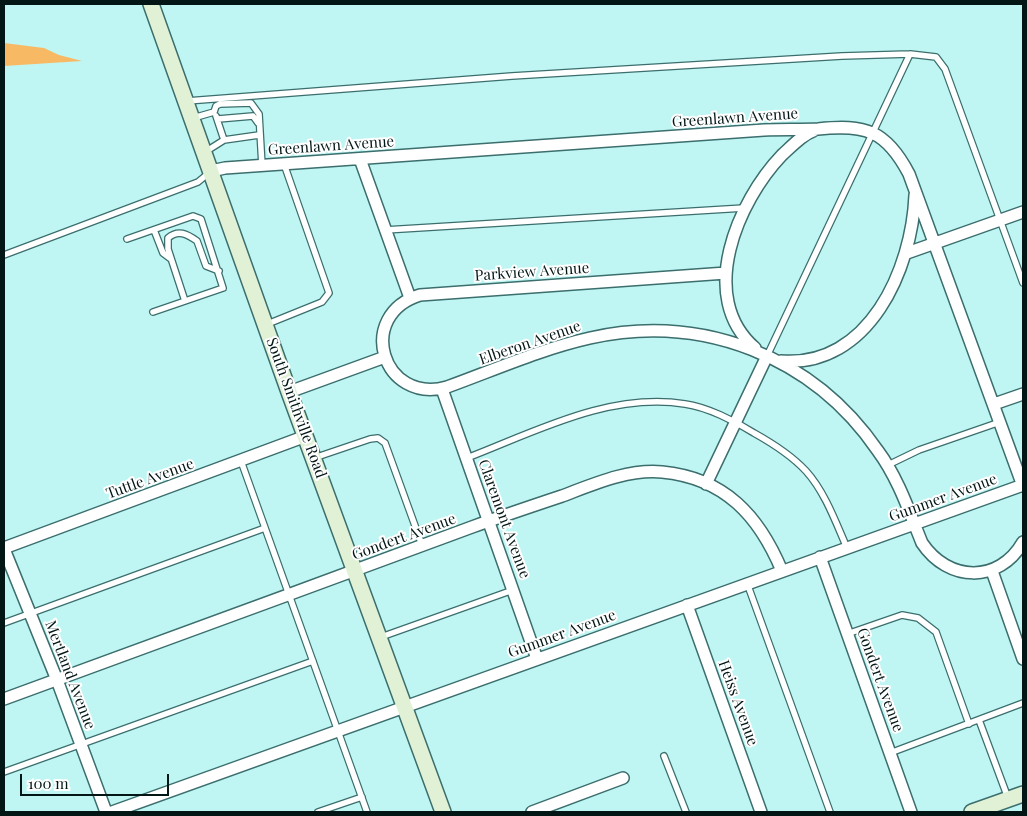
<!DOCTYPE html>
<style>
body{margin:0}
#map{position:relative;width:1027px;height:816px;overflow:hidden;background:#bff6f3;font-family:"Playfair Display",serif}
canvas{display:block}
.frame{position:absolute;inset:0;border:5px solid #021615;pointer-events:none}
.scale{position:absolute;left:20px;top:774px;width:149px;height:22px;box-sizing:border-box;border:2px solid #021615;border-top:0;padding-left:6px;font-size:15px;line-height:18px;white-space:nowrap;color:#021615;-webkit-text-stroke:4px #fff;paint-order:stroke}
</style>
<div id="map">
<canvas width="1027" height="816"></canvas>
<div class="frame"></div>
<div class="scale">100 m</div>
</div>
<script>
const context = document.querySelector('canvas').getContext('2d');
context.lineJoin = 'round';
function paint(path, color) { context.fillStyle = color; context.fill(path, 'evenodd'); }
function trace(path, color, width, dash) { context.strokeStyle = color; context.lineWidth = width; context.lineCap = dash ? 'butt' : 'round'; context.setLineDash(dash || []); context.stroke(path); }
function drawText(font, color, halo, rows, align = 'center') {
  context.font = font + ' "Playfair Display",serif'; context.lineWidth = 4; context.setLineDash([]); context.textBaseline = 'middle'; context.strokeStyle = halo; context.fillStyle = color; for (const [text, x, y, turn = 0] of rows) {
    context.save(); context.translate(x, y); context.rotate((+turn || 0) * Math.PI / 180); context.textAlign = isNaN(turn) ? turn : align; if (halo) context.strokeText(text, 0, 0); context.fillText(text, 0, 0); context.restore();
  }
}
paint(new Path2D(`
 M4,43L44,48L59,55L82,61L4,66Z`), '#f8b964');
const lane = new Path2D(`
 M187,101L512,76L842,56L910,54
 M216,116L224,140
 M193,118L214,112L216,106L220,104L251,103L259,114L262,166
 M218,119L253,116L258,123
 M205,152L224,140L259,135
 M154,230L163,253L171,259
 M385,230L744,208
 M127,239L193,216L201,219L223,288L153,312
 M4,255L198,182L210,172
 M185,301L168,249V238C178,229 187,234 197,241L206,266L219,271
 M265,325L322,302L329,293L284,164
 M767,356L910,54L936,57L945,69L1023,283
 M314,458L370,439L378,438L385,443L422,545
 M467,458C535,432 609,392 685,404C707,407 735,421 754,433C772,443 792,456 806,471C825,492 836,523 847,548
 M241,461L367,812
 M888,465L919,450L1000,422
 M747,583L830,812
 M4,623L265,528
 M847,634L902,615L918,618L936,632L969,724
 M381,637L513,590
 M979,720L1008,798
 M890,753L1023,703
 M664,756L686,812
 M4,772L313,661
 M318,812L362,797`);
const street = new Path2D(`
 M360,159L410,298
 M211,171L225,168L764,130C782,129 800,130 818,129C865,124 886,130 909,174L1023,486
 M907,253L1023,212
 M726,273L420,295C355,315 382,405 447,387C494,370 541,349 590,338C702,313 813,356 878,451C898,478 909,511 922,543C948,582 999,584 1023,542
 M755,348C696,297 738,201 782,155C793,145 802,135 815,130
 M781,361C869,368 912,269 915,195
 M442,389L537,659
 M289,392L385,357
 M994,404L1023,394
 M706,484L767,356
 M4,548L306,436
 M4,549L57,680L106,812
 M820,557L911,812
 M992,571L1023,659
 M687,605L761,812
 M4,699C160,643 316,584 472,527C502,516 532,506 562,496C594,484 627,469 662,472C725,478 759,516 782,571
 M112,812L1023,485
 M532,812L623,778`);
const secondary = new Path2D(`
 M151,4L289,392L443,812
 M972,812L1023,794`);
trace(lane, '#3b6e6d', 8);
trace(street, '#3b6e6d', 14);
trace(secondary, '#3b6e6d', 18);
trace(lane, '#fff', 5.5);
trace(street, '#fff', 11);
trace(secondary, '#e0f1d5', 15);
drawText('15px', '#021615', '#fff', [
 ["Greenlawn Avenue",735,118,-4],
 ["Greenlawn Avenue",331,146,-4],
 ["Parkview Avenue",532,272,-4],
 ["Elberon Avenue",530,343,-19],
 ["South Smithville Road",296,408,70],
 ["Tuttle Avenue",150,479,-20],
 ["Gummer Avenue",943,498,-20],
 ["Claremont Avenue",504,519,70],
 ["Gondert Avenue",404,537,-20],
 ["Gummer Avenue",562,634,-20],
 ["Mertland Avenue",70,675,69],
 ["Gondert Avenue",880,680,70],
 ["Heiss Avenue",738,703,70]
]);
</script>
